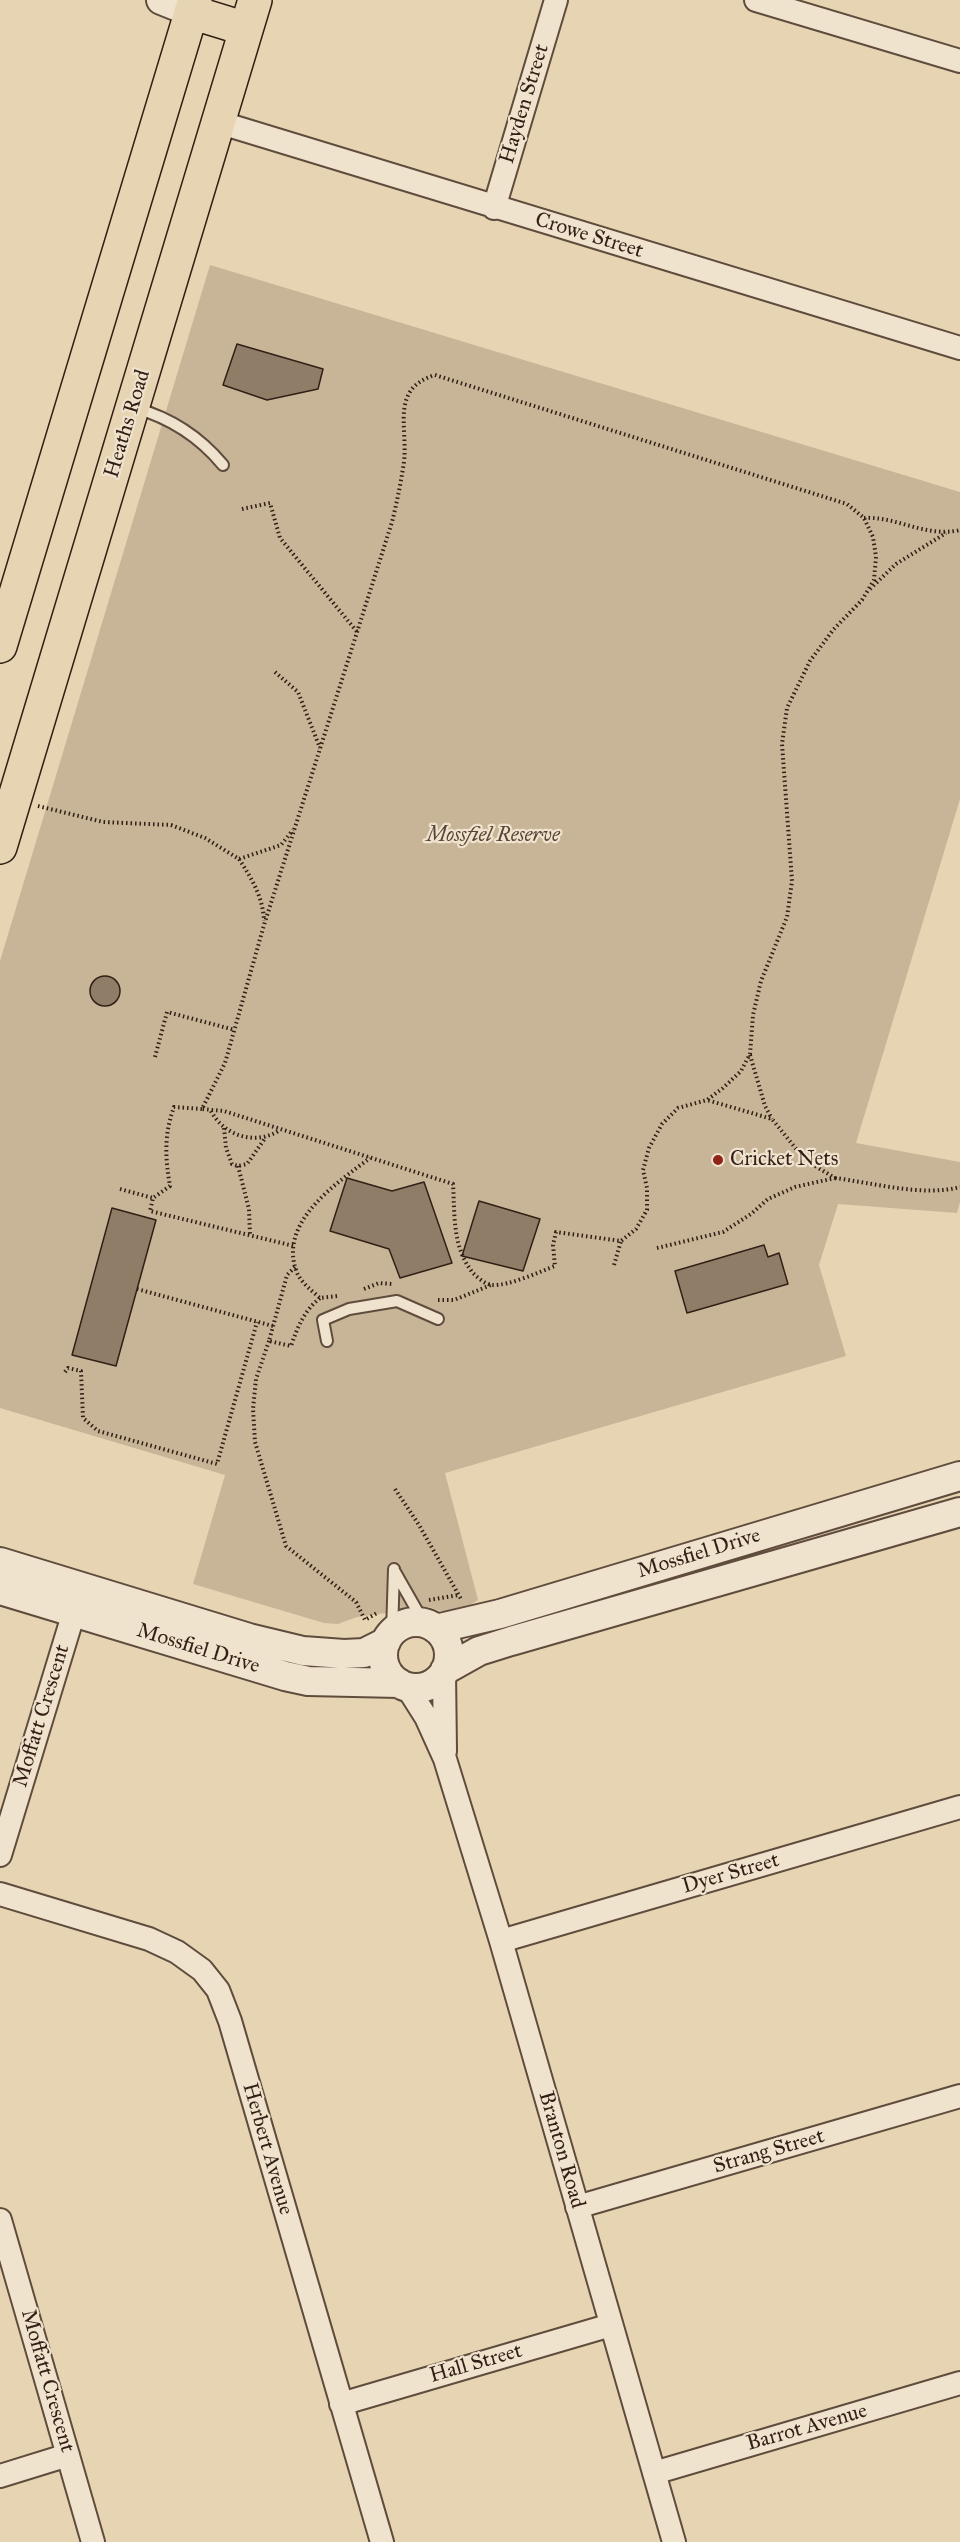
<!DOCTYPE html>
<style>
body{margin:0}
canvas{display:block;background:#e6d4b3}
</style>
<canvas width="960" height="2542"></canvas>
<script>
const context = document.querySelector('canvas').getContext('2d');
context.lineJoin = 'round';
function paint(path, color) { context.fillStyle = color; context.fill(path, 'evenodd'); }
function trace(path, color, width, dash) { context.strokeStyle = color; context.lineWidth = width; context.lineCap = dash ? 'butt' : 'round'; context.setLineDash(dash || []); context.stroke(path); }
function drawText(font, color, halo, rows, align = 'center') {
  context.font = font + ' "IM FELL Great Primer",serif'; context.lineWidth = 4.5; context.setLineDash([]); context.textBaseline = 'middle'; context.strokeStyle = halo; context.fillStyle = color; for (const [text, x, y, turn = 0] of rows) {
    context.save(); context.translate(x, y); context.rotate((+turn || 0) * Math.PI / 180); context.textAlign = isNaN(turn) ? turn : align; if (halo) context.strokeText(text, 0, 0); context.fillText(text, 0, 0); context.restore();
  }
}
paint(new Path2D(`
 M210,265L960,492V799L856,1143L960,1162V1202L957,1213L838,1204L819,1265L846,1356L445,1473L478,1600L454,1615L429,1607L357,1617L338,1624L324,1623L193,1584L225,1475L0,1408V961Z`), '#c8b598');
const building = new Path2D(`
 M237,344L323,369L318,389L267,400L223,385Z
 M90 991a15 15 0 1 1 30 0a15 15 0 1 1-30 0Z
 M347,1178L392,1191L424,1182L452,1263L400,1278L389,1249L330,1231Z
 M479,1201L540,1219L523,1271L462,1256Z
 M112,1208L156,1220L116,1366L72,1355Z
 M764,1245L768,1257L779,1253L788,1284L687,1313L675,1271Z`);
paint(building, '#907d67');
trace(building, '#331f15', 1.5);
const service = new Path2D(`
 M135,408C171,418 199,436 223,465
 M327,1341L323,1320L349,1309L397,1301L438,1319
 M395,1572L424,1623
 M392,1633L394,1569`);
const minor = new Path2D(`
 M756,0L960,61
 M218,122L960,348
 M494,208L556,0
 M444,1672L445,1751
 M407,1687L426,1717L445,1759L501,1941L674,2542
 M0,1855L74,1612
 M0,1894L149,1939L177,1952L202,1970L218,1990L230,2021L382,2542
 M501,1941L960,1807
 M577,2207L960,2096
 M0,2220L93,2542
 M341,2404L611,2325
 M654,2473L960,2383
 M0,2476L68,2455`);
const tertiary = new Path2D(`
 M161,0L191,12
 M0,1562L249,1638L303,1651L344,1654L364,1653L386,1642
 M0,1590L285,1676L308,1681L399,1683
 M383 1655a33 33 0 1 1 66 0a33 33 0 1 1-66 0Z
 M436,1629L500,1614L960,1476
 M445,1670L479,1651L511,1641L960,1512`);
const primary = new Path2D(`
 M191,12L246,29
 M0,646L195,0
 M0,847L255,0`);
trace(service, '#604c3c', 14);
trace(minor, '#604c3c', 26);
trace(tertiary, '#604c3c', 32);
trace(primary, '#331f15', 36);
trace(new Path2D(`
 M435,375L847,504L864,518L873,537L876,557L874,580L862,600L833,630L810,661L787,708L782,744L792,881L787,917L761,981L753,1015L750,1054L741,1071L723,1088L707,1100L678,1108L662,1124L649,1148L643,1170L647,1188V1210L636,1229L621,1241L556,1232L553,1245L555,1266C539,1272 509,1286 492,1285C485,1284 478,1278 473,1273C452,1247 455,1216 453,1184L224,1111L202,1109L225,1063L264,925L392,522C397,502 401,482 404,462C408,426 390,389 435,375Z
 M242,509L270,503L280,538L358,633
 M864,518C897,516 925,538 960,530
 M870,589L896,564L946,533
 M275,672L298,692L320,748
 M38,806L103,822L171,825L205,838L239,859L281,845L293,830
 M239,859C252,879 263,897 264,921
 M750,1055L765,1106L772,1119
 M155,1057L167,1012L235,1030
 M202,1109L174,1107C164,1134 165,1158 170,1186L153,1198L150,1211L294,1246
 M211,1111C224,1136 256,1146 280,1130
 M224,1128L226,1148L232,1164L238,1166L247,1164L266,1137
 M238,1166L249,1209L250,1235
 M835,1178C873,1183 924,1197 960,1187
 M120,1189L153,1198
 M657,1248L723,1232L751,1214L768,1199L795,1187L835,1178L815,1166L797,1150L772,1119L707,1100
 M614,1265L621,1241
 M295,1267L287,1275L269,1341L291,1346C298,1326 304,1311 320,1298
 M137,1289L273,1326
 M364,1289L379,1283L392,1284
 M337,1296L320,1298C312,1291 299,1281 296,1270C279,1221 337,1183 370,1158
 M438,1300H454L491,1285
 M269,1341L256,1379L253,1409L255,1442L286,1546L356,1602L365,1620L377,1613
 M65,1372L68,1368L81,1371L83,1418L98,1431L217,1464L257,1322
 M395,1489L419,1525L461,1599
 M429,1600L458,1595`), '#331f15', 4, [1.5, 3]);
trace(service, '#efe3ce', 10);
trace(minor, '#efe3ce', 22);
trace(tertiary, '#efe3ce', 28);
trace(primary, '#e6d4b3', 33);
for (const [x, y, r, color] of [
 [718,1160,6,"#8f2418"]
]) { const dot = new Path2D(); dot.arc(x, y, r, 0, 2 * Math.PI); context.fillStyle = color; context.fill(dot); trace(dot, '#efe3ce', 2); }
drawText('21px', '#331f15', '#efe3ce', [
 ["Hayden Street",525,104,-73],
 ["Crowe Street",589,236,17],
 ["Heaths Road",128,424,-73],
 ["Mossfiel Drive",699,1554,-17],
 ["Mossfiel Drive",198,1649,17],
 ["Moffatt Crescent",42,1716,-73],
 ["Dyer Street",731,1874,-16],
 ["Herbert Avenue",267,2149,74],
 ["Branton Road",561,2150,74],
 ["Strang Street",769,2152,-16],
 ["Hall Street",476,2364,-16],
 ["Moffatt Crescent",47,2381,74],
 ["Barrot Avenue",807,2428,-16]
]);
drawText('italic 21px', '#584436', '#efe3ce', [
 ["Mossfiel Reserve",493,836]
]);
drawText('21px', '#331f15', '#efe3ce', [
 ["Cricket Nets",730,1160]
], 'left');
</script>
